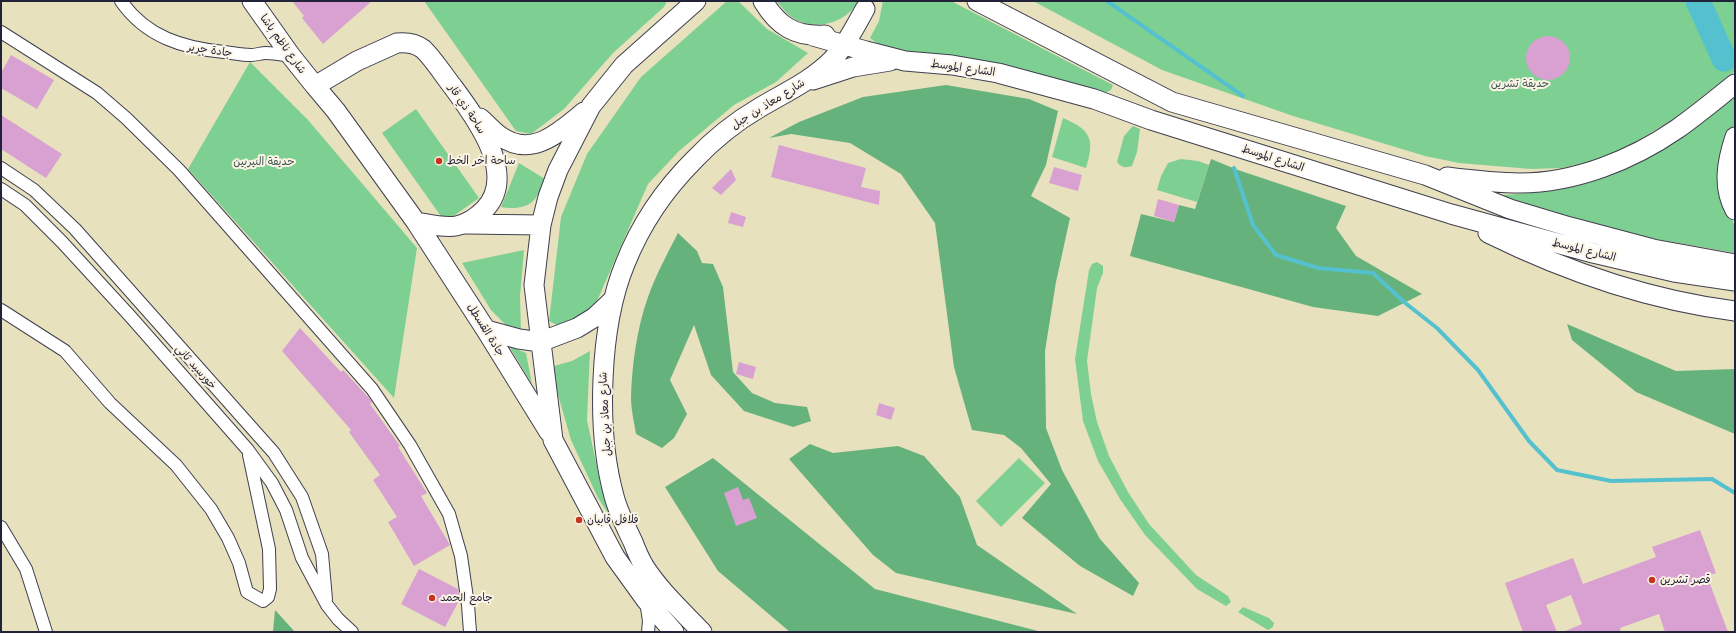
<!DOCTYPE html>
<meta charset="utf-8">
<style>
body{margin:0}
#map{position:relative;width:1736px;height:633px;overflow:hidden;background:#e8e1be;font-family:Mali,sans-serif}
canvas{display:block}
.frame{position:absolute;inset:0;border:2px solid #22223b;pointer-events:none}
</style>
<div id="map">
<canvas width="1736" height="633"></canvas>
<div class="frame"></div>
</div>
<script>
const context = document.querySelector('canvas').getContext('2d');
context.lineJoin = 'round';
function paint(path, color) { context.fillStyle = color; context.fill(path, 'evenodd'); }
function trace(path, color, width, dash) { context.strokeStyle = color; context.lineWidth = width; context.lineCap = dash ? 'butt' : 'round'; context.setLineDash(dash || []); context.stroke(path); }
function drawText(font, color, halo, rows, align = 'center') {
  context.font = font + ' Mali,"Playpen Sans Arabic",sans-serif'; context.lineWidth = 4; context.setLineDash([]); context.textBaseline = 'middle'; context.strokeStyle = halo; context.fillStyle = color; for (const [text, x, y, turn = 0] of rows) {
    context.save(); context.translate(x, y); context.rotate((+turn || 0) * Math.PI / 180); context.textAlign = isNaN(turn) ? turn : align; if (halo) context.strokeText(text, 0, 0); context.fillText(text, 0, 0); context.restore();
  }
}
paint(new Path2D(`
 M424,1H667L664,7L613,53L564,109L531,134L516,131Z
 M727,1H738L767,29L808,53L776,82L734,105L679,151L648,184L594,308L563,328L549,321L561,217L587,154L641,77Z
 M777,1H858C848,22 817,31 797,20C788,16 783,9 777,1Z
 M883,1H951L1113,85L1111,90L1105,93L879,45L870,38L879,21Z
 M1033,1H1735V71L1675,118L1632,144L1598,160L1562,168L1531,169L1459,163L1425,156L1293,116L1162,70Z
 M250,62L308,120L417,248L394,398L188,169Z
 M1735,96V124L1721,158L1720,189L1735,227V253C1671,242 1606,231 1544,211C1529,207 1515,200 1501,195C1533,193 1567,191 1597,180C1648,162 1691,127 1735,96Z
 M416,109L479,198L445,222L382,133Z
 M1063,118C1091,130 1095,139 1086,168L1052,157Z
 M1133,126L1140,129L1137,152L1132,166C1125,168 1122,168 1117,162L1124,136Z
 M1181,159L1198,161L1209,165L1197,202L1157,190L1161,176L1168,163Z
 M519,163L545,179C542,185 539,194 535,199C527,209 512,209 501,207Z
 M524,250L520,296L521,333L506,325L491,310L462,263Z
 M1097,262L1103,266V273L1097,288L1087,361L1091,394L1097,422L1109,456L1128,492L1149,524L1196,575L1228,596L1231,602L1226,606L1197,589L1145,535L1120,499L1098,461L1083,421L1075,359L1089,270L1092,264Z
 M509,346L526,353L532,384Z
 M590,351L587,420L601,486L616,525L598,498L571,440L550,367L572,361Z
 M1019,458L1045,483L1001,527L976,501Z
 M1243,607L1269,618L1274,623L1273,627L1268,630L1238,612Z`), '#7ed092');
paint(new Path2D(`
 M946,85L1029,99L1058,111L1046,165L1031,196L1070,218L1056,282L1045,351L1046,428L1062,470L1100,539L1139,583L1133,596L1080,566L1022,518L1051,484L1021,448L1004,435L972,430L954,367L935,223L901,174L850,143L791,134L769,138L799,122L863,97Z
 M1211,159L1238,170L1346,206L1336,228L1356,256L1422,294L1378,316L1313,307L1130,256L1141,214L1174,222L1179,205L1195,209Z
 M678,233L697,251L702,263L713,264L723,287L733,372L752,393L775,403L807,407L811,421L793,427L744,411L711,375L694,325L670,380L687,414L674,438L662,448L636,434C634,422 631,409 631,397C632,364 637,328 648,297C656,275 667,254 678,233Z
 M1567,324L1676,371L1735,369V434L1636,392L1572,340Z
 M810,444L833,453L898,446L924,456L960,497L977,545L1077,614L896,573L873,555L789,459Z
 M713,458L875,589L1042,632H790L718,571L665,487Z
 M275,610L295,632H273Z`), '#66b27c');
trace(new Path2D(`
 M1107,1L1243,96
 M1234,168L1253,225L1276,255L1318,268L1373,273L1404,302L1437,328L1478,370L1529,441L1557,470L1611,481L1712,479L1735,493`), '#55c1ce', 4);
trace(new Path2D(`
 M1698,1L1724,59`), '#55c1ce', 25);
paint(new Path2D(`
 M292,1H372L323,44L302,18L304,16Z
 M1526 58a22 22 0 1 1 44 0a22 22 0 1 1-44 0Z
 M11,55L54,80L37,109L1,88V73Z
 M1,115L62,154L46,178L1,149Z
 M779,145L866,168L861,187L880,191L879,205L771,177Z
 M1054,167L1082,175L1078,191L1049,183Z
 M731,169L736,180L721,195L712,188Z
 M1158,199L1179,205L1174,222L1154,216Z
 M731,212L746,217L743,227L728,223Z
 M300,328L341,372L343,370L369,398L372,402L370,404L400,446L398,447L427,493L421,496L450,545L414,566L388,522L397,517L373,480L380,475L349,432L351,430L282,351Z
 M739,362L756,367L753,379L736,374Z
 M879,403L895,408L891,420L876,415Z
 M738,487L743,500L749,498L757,518L736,526L724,493Z
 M1700,530L1716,573L1707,576L1728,632H1665L1659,614L1620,628L1621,632H1563L1582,624L1571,595L1546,605L1557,632H1523L1505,583L1573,558L1583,584L1656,557L1652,547Z
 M419,569L458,589L460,599L445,627L401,604Z`), '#d8a1d1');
const minor = new Path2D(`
 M121,1C146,37 183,48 224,52C233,53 242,55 251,55C256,55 261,53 266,53C275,53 283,55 291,56
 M1,32L97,93L126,118L179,170L372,389L410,445L449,514L461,556L468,605L470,632
 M1,168L34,190L75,229L274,453L302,497L322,554L326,599
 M1,189L25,205L62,242L130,316L248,450L272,483L286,510L302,558L327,605L338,619L352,632
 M1,310L65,351L110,403L176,465L211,509L228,538L239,563L247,592L263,601L268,597L270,589L269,549L249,455
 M1,527L26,569L46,632
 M646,601L649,621L648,632`);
const primary = new Path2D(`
 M252,1L291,56L315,86
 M763,1C778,26 795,37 825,35
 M977,1L1172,102L1425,175L1510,209L1570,227L1653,249L1735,264
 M813,36L866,51L905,61L952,65L998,73L1094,99L1151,120L1451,214L1593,253L1674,272L1735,281
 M397,43C406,42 415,43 423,49C432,57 445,77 453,87C475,117 519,175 484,210C476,218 468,224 456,226C443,228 428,224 416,222L336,111L315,86L357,61Z
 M813,80L853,67L890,61
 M480,118C487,124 493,131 500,136C532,159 559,132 584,112
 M1735,137C1727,161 1722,187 1735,210
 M1447,177C1471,180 1496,183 1520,183C1575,183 1632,160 1677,129C1697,115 1716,99 1735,84
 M416,222L486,330L549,432
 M467,224L541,225
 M1488,233C1565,271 1649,300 1735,311
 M486,330L519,339L540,342L577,328L595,317L613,300
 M674,632L646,600L615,557L553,440L534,285L541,225L548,197L558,170L591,106L624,65L696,1
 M702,632C682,611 660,591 644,566C640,559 636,550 633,542C626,527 618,512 614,496C596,431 599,327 625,264C640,226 665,189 694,160C713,140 735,122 759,108C784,93 811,81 832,60C846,45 855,27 865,9`);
trace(minor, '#403f4f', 14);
trace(primary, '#403f4f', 21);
trace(minor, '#fff', 12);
trace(primary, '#fff', 19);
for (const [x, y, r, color] of [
 [439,161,4,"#c8321e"],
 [579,520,4,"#c8321e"],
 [1652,580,4,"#c8321e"],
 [432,598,4,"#c8321e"]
]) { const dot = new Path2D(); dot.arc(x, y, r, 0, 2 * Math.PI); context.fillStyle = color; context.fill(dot); trace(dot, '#fcf5e5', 1.5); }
drawText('11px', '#22223b', '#fcf5e5', [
 ["شارع ناظم باشا",283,44,54],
 ["جادة جرير",210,50,8],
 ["الشارع الموسط",963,68,8],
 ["شارع معاذ بن جبل",768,104,-32],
 ["ساحة ذي قار",467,109,56],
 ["الشارع الموسط",1273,158,18],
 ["الشارع الموسط",1584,250,14],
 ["جادة القسطل",486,330,58],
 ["خورسيد ثاني",196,367,48],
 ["شارع معاذ بن جبل",605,414,-93]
]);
drawText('11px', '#3e5655', '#fcf5e5', [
 ["حديقة تشرين",1520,84],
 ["حديقة النيربين",264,162]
]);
drawText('11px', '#22223b', '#fcf5e5', [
 ["ساحة اخر الخط",447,161],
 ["فلافل فابيان",587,520],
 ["قصر تشرين",1660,580],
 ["جامع الحمد",440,598]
], 'left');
</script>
